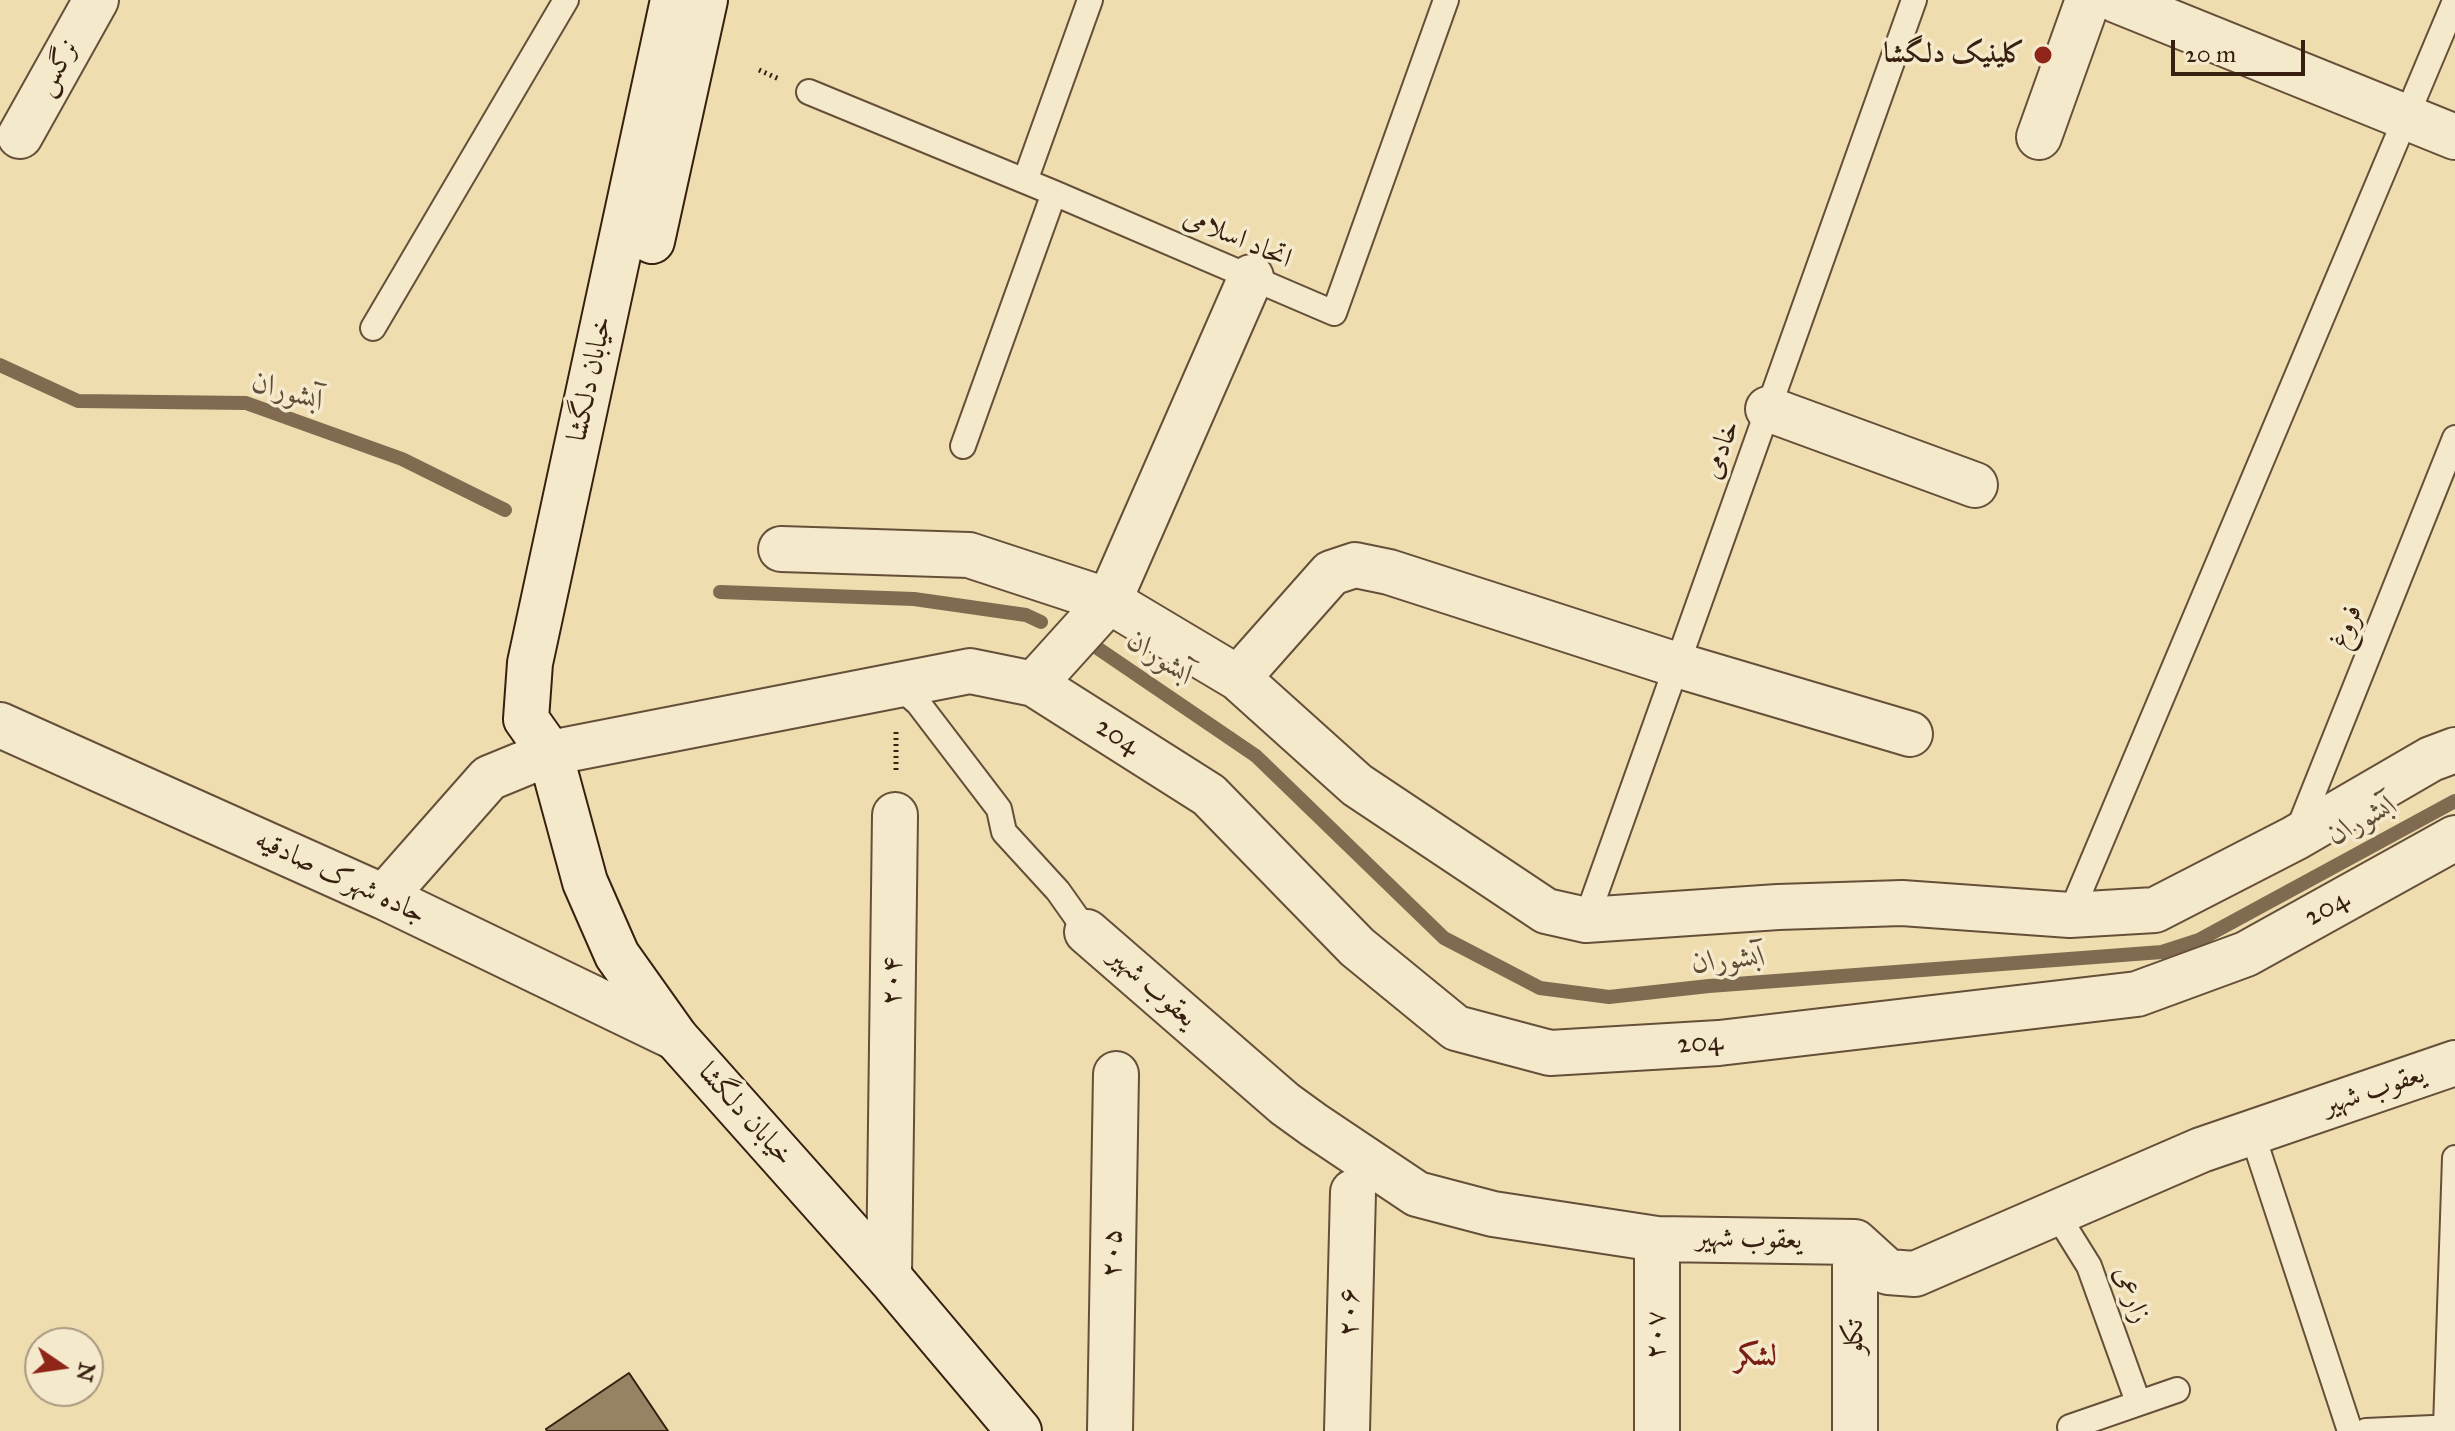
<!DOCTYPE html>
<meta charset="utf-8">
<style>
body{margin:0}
#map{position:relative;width:2455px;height:1431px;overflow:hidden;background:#efddb0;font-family:"IM FELL Great Primer",serif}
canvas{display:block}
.north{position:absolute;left:24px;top:1327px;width:80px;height:80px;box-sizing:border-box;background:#f5e9cc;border:2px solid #a99981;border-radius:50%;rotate:103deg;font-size:22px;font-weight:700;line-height:32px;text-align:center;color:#372010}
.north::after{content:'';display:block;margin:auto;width:28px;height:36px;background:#8f2418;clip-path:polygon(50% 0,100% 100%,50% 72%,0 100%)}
.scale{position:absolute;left:2171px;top:40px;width:134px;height:36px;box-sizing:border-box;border:4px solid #372010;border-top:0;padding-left:10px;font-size:24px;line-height:28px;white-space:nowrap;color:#372010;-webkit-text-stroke:6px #f5e9cc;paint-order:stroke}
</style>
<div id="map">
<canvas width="2455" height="1431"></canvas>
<div class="north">N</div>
<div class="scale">20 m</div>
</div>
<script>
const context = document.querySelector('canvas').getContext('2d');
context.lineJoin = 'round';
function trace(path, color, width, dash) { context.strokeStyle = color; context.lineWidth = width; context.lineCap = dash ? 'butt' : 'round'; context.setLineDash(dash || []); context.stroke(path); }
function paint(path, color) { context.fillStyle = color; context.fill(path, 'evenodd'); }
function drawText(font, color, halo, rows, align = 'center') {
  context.font = font + ' "IM FELL Great Primer",Amiri,serif'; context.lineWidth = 7; context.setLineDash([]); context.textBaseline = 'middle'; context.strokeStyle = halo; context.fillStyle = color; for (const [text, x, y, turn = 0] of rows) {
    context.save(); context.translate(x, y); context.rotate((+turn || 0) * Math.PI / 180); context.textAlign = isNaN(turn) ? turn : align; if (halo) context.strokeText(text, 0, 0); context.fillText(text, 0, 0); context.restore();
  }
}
trace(new Path2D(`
 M0,365L78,401L246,403L402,459L505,510
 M720,592L914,599L1026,615L1041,622
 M1090,643L1256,756L1444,938L1540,988L1609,997L1709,986L2162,952L2199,940L2455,801`), '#806b50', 14);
const building = new Path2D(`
 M629,1373L668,1431H547L546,1429Z`);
paint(building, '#978263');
trace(building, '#372010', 2);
const service = new Path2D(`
 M809,92L1054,193L1334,313L1446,0
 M1025,181L1090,0
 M373,328L566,0
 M963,446L1054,193
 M897,685L918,703L999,809L1004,832L1058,891L1087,932
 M2297,833L2455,438
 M2070,915L2455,1
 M1586,920L1914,0
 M2252,1133L2350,1431
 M2056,1213L2089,1266L2138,1402
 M2070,1427L2177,1390
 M2446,1427L2455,1158
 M2366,1431L2455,1427`);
const minor = new Path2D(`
 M2116,0L2455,137
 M20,136L96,0
 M2039,137L2088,0
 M1768,409L1975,485
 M781,549L969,555L1109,601L1238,678L1357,785L1546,911L1586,920L1778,907L1902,903L2070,915L2155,910L2295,838L2431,759L2455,750
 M1238,678L1331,573L1355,565L1389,572L1677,665L1910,734
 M1034,684L1109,601L1251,277
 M550,753L970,671L1034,684L1209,795L1357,947L1456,1028L1550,1053L1719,1043L2137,994L2246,954L2455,838
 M1087,932L1285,1104L1314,1125L1417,1194L1493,1214L1657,1239L1855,1242L1888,1272L1915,1274L2201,1150L2455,1063
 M1657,1239V1431
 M889,1277L895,815
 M1110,1431L1116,1074
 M1347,1431L1353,1192
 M1855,1431V1242`);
const tertiary = new Path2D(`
 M0,725L384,897L676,1038
 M384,897L489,778L550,753`);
const secondary = new Path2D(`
 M673,0L530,663L526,719L550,753L585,882L617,955L676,1038L889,1277L1019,1431
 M652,241L705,0`);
trace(service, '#654f38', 28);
trace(minor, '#654f38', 48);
trace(tertiary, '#654f38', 48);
trace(secondary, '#372010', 48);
trace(new Path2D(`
 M759,70L779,79
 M896,770V732`), '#372010', 5, [2, 4]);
trace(service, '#f5e9cc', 24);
trace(minor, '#f5e9cc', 44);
trace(tertiary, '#f5e9cc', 44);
trace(secondary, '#f5e9cc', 44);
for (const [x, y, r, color] of [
 [2043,55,10,"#8f2418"]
]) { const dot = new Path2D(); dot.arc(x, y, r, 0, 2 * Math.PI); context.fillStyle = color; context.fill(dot); trace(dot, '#f5e9cc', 3); }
drawText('bold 28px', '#372010', '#f5e9cc', [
 ["کلینیک دلگشا",2025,55]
], 'right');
drawText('28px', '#372010', '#f5e9cc', [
 ["نرگس",58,68,-61],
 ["اتحاد اسلامی",1237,239,23],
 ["خیابان دلگشا",591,379,-78],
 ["خادمی",1722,450,-70],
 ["فروغ",2347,627,-68],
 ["204",1117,737,32],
 ["جاده شهرک صادقیه",340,878,25],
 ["204",2327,909,-29],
 ["۲۰۴",893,981,-89],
 ["یعقوب شهیر",1152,988,41],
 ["204",1700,1044,-4],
 ["یعقوب شهیر",2374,1091,-19],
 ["خیابان دلگشا",745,1115,48],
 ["یعقوب شهیر",1749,1240,1],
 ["۲۰۵",1113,1253,-89],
 ["زارعی",2131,1295,70],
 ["۲۰۶",1350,1312,-89],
 ["۲۰۷",1657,1335,-90],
 ["تکلو",1855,1337,-90]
]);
drawText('italic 30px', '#614c35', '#f5e9cc', [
 ["آبشوران",288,393,17],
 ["آبشوران",1160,659,34],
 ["آبشوران",2363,821,-28],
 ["آبشوران",1729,961,-5]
]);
drawText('bold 30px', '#7a1f14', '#f5e9cc', [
 ["لشکر",1756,1358]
]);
</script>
